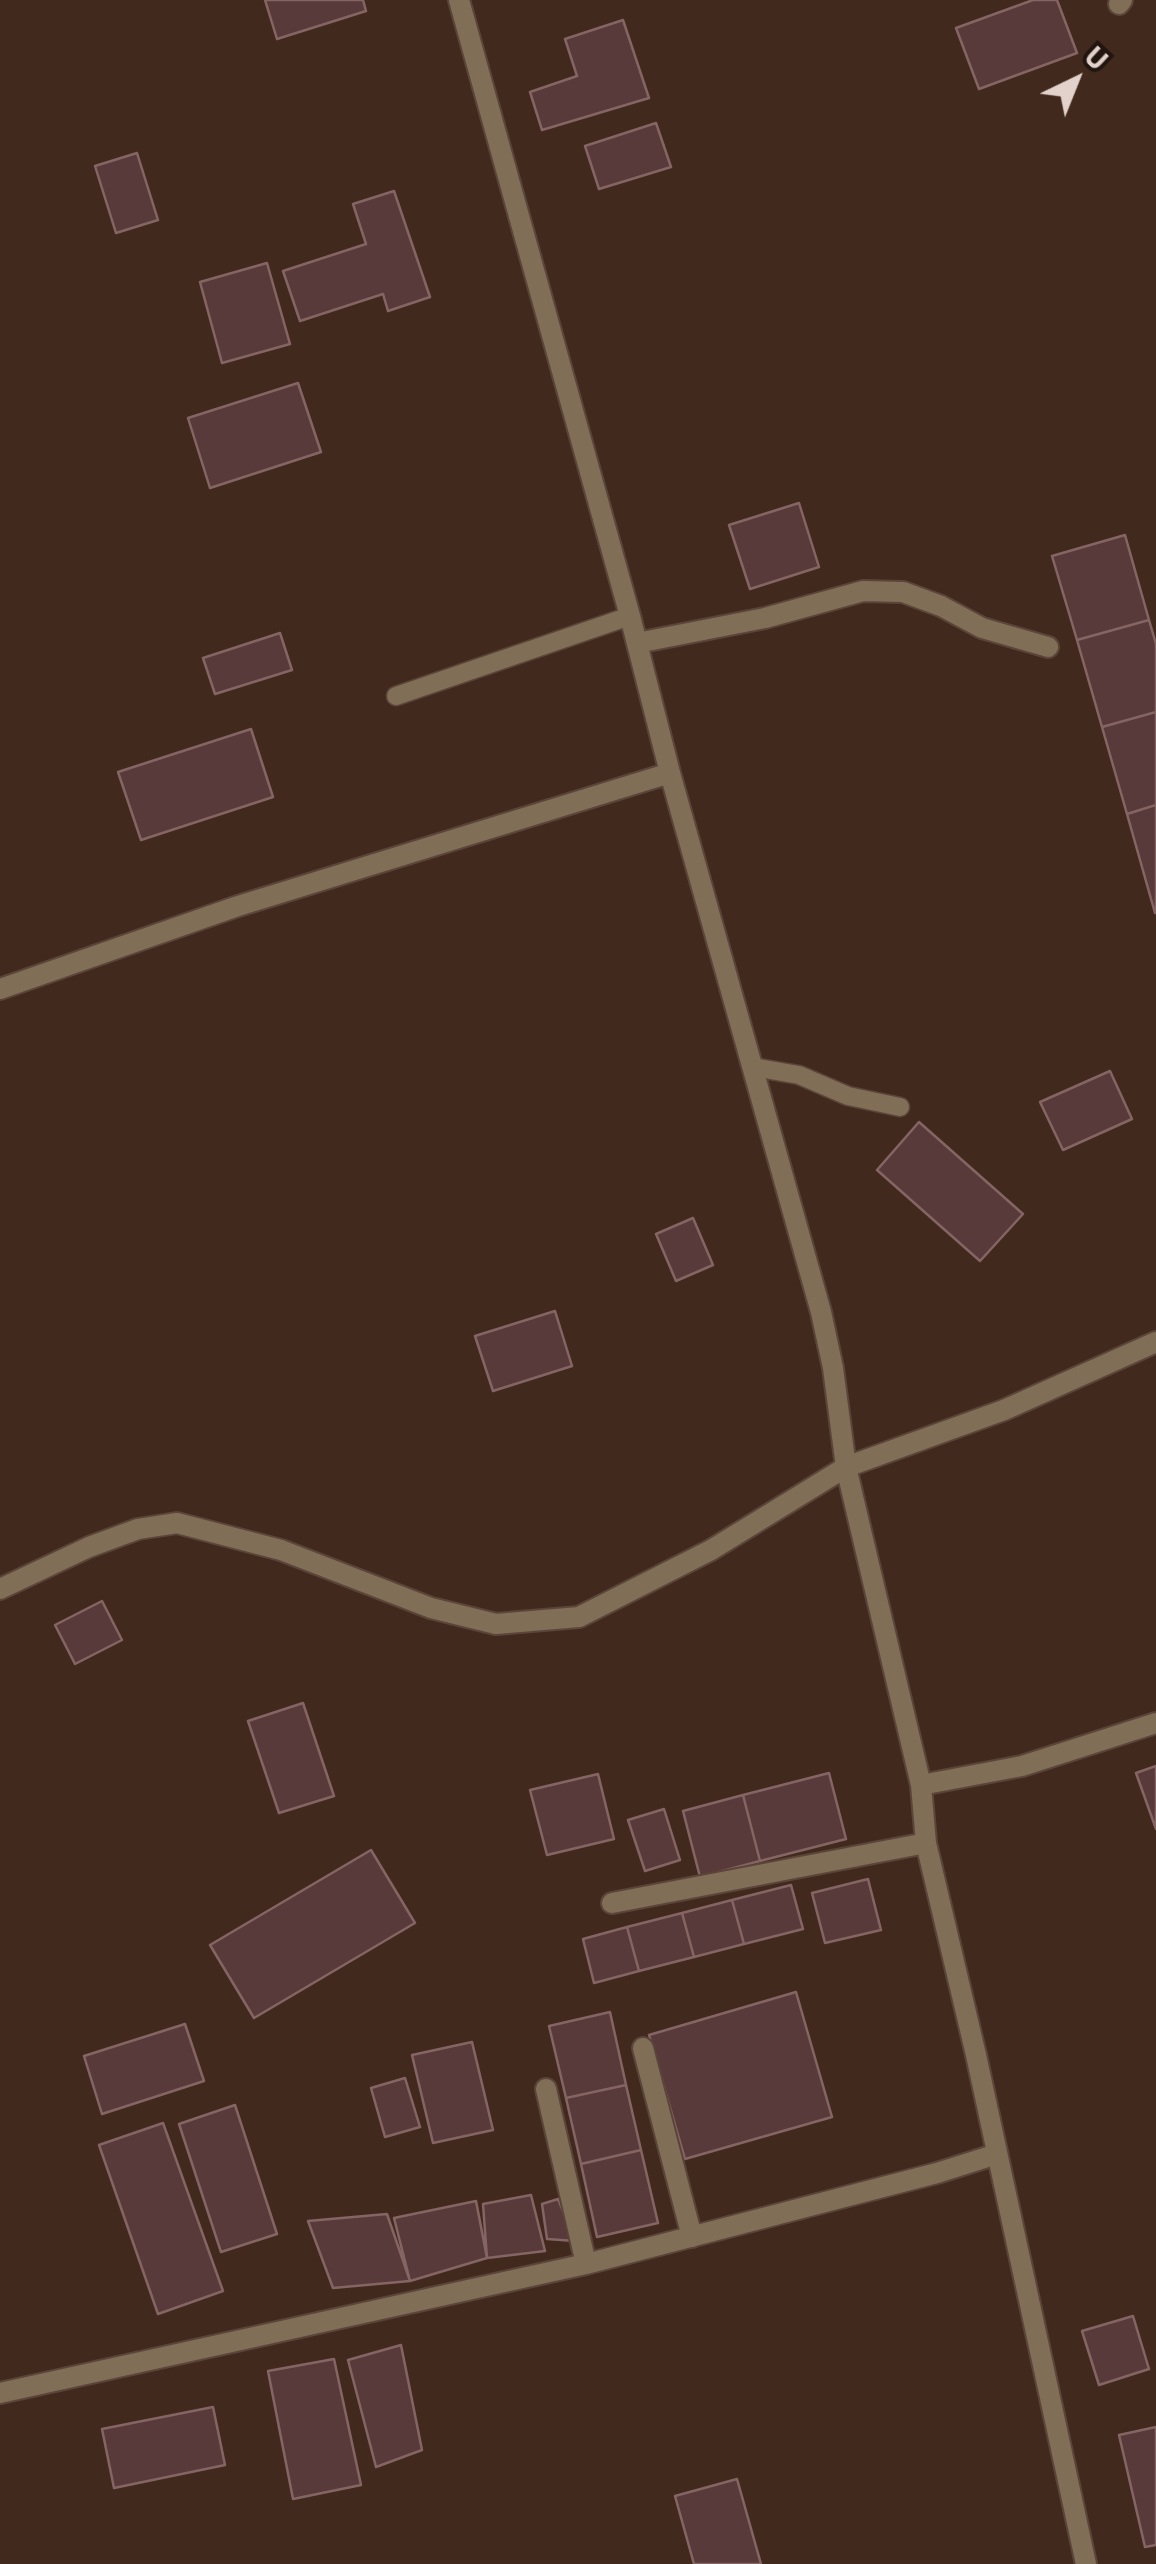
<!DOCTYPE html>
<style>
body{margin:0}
#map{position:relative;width:1156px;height:2564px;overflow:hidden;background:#41291d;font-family:"IBM Plex Sans",sans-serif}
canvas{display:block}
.north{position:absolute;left:1026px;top:30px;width:100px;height:100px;-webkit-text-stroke:8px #20150f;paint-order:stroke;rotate:43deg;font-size:28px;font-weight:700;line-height:40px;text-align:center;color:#e3d2cb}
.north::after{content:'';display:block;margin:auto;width:35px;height:45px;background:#e3d2cb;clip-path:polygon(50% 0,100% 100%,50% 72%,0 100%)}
</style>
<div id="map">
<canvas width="1156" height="2564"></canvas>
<div class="north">U</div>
</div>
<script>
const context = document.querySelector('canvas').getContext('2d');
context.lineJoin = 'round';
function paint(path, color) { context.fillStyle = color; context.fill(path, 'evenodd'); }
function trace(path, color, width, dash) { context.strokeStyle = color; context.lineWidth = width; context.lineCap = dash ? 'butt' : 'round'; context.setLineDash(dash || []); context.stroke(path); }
const building = new Path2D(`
 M265,0H363L366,11L277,39Z
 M1033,0H1057L1077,53L979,89L956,28Z
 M623,20L649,98L542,130L530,92L577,76L565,39Z
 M656,123L671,167L599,189L585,146Z
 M137,153L158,220L116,233L95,166Z
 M394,191L430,297L388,311L383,294L300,321L283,271L366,244L353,204Z
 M267,263L290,344L222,363L200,282Z
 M298,383L321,452L210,488L188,418Z
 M799,503L819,567L750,589L729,525Z
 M1125,535L1149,620L1077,640L1052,556Z
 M1149,620L1156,644V712L1102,727L1077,640Z
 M280,633L292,670L215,694L203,658Z
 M1156,712V805L1127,814L1102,727Z
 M251,729L273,797L141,840L118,772Z
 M1156,805V913H1155L1127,814Z
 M1110,1071L1132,1119L1063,1150L1040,1102Z
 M919,1122L1023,1214L980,1261L877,1170Z
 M693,1218L713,1265L676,1281L656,1234Z
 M555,1311L572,1366L493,1391L475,1336Z
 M102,1601L122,1640L75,1664L55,1625Z
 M303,1703L334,1796L279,1813L248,1721Z
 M1156,1766V1829L1136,1773Z
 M829,1773L846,1839L760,1861L743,1795Z
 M598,1774L614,1839L547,1855L530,1790Z
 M743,1795L760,1861L700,1877L683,1811Z
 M664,1809L680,1860L645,1871L628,1820Z
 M371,1850L415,1923L254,2018L210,1945Z
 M868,1879L881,1930L825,1943L812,1893Z
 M791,1885L803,1929L744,1944L732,1900Z
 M732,1900L744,1944L694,1957L682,1913Z
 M682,1913L694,1957L639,1971L627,1927Z
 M627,1927L639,1971L594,1983L583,1939Z
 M796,1992L832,2117L685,2159L649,2035Z
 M610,2012L626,2085L566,2098L549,2026Z
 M185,2024L204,2081L102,2114L84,2056Z
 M472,2042L493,2130L433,2143L412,2055Z
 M405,2078L420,2127L385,2137L371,2088Z
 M626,2085L641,2150L581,2164L566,2098Z
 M235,2105L277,2234L221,2252L179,2124Z
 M163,2123L223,2291L158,2314L99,2145Z
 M641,2150L658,2223L597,2237L581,2164Z
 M531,2195L545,2251L487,2258L483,2204Z
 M558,2199L575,2241L547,2239L542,2204Z
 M476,2201L487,2258L410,2281L394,2218Z
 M387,2214L410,2281L333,2288L308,2221Z
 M1133,2316L1149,2369L1099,2385L1082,2331Z
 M401,2345L422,2450L376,2467L348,2360Z
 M334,2359L361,2485L293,2499L268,2371Z
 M213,2407L225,2465L114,2488L102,2429Z
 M1156,2427V2545L1145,2547L1119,2435Z
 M737,2479L761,2564H694L675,2496Z`);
paint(building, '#583a3a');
trace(building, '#856564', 2.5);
const service = new Path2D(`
 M396,696L630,616
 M753,1067L799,1075L848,1096L900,1107`);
const minor = new Path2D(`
 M459,0L630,616L670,773L821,1312L833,1368L846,1467L921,1785L926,1843L976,2055L1086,2564
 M1119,4L1122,0
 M637,643L765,618L863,591L903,592L941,606L982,628L1048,647
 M0,989L238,906L670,773
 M0,1589L89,1547L138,1529L177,1523L281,1550L431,1608L496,1624L579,1617L711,1550L846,1467L1004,1410L1156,1342
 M921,1785L1022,1766L1156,1723
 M612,1903L926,1843
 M643,2048L692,2237
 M546,2089L586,2264
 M0,2393L586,2264L937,2173L997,2154`);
trace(service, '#5b4439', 21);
trace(minor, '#5b4439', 24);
trace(service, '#806e56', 18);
trace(minor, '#806e56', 20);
</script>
